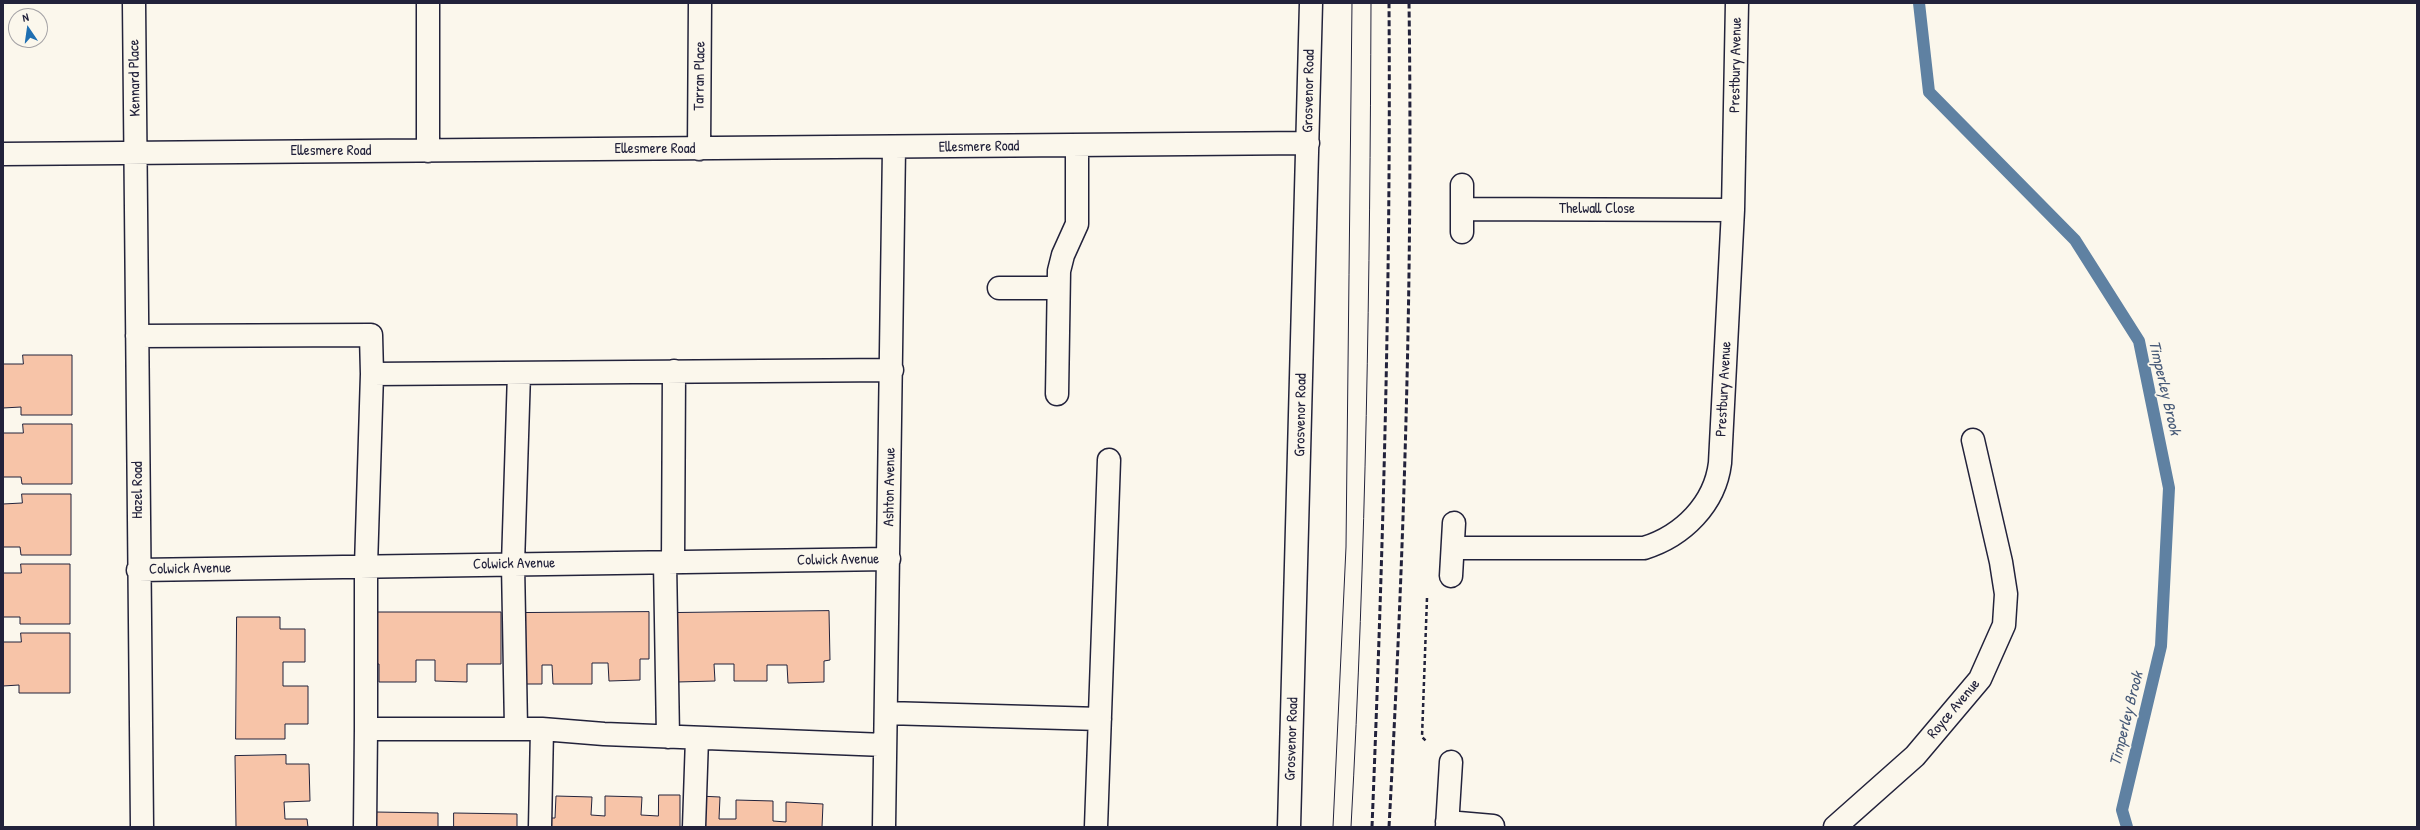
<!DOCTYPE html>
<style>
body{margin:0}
#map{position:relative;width:2420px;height:830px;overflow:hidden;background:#fbf7ec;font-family:"Patrick Hand",sans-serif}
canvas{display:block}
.frame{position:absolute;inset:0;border:4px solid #22223b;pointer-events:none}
.north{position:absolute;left:8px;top:8px;width:40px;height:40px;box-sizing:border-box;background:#fbf7ec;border:1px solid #a4a2a5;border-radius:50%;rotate:347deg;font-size:11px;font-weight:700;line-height:16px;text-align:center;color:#22223b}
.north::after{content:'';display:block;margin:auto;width:14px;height:18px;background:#1f6fb2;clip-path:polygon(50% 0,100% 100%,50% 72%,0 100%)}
</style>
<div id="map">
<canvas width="2420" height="830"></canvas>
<div class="frame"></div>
<div class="north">N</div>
</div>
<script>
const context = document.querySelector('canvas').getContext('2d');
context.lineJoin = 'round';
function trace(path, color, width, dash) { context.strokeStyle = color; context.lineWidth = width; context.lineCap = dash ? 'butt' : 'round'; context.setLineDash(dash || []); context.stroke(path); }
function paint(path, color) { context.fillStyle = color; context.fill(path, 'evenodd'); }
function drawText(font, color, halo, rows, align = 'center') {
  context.font = font + ' "Patrick Hand",sans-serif'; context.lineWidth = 3.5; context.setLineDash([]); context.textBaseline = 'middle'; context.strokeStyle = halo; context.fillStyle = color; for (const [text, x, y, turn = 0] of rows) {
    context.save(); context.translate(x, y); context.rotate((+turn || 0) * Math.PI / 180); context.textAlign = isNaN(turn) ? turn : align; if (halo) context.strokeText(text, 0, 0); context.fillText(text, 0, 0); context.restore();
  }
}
trace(new Path2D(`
 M1919,3L1929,92L2075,240L2139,341L2169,488L2161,646L2122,810L2127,827`), '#5f81a2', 12);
const building = new Path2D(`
 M23,355H72V415H21V407L3,408V364H23Z
 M23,424H72V484H22L21,477H3V433H23Z
 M22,494H71V555H21L20,547H3V504L22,503Z
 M21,564H70V624H20V617H3V573H21Z
 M829,611L830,660L824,661V682L788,683L787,665H767V681H734V664H714L715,681L677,682L669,613Z
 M370,612H501V664H467V682L435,681V660H416V682H379V664H371Z
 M649,612V659H640V680L609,681L608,663H592V684H553L552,665H542V684H520L517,613Z
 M237,617H280V629H305V662H283V686H308V724H285V739H236Z
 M21,633H70V693H19V685L3,686V642H21Z
 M286,755V764H309L310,801L284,802L285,819H307L308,827H236L235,756Z
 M659,795H680V827H547V818H555L556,796L592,797L591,815L605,816V796L642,797L641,815L658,816Z
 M698,796L720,797L719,819H736V800L773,801V821L786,822V802L823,804L822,827H830H697Z
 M375,812L438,813V827H374Z
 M454,813L517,814V827H454Z`);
paint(building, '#f7c4a8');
trace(building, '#22223b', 1);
const minor = new Path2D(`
 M134,3L142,827
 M428,3V151
 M699,149L700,3
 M3,154L1308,143
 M1462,209L1733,210
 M1462,232V185
 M999,288H1058
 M137,336L371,335L372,374L892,370
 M372,374L366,566V729H542L604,734L885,745
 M1057,394L1059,271L1063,255L1077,224V146
 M1453,548H1644C1683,536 1715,504 1720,463L1733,210L1737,3
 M665,562L668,737
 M673,562L674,371
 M138,570L889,559
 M1451,576L1454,523
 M886,713L1100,719
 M516,728L513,564L519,373
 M1447,822L1493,826
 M365,827L366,729
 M540,827L542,729
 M694,827L697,738
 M884,827L894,148
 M1096,827L1109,460
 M1289,827L1311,3
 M1447,827L1451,762
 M1835,827L1915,756L1980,679L2004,625L2006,594L2001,562L1973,440`);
trace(minor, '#22223b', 25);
trace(new Path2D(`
 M1427,598L1422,737L1427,742`), '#22223b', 2.5, [4, 3]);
trace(minor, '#fbf7ec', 22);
trace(new Path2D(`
 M1333,827L1346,547L1352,3
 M1351,827C1366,553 1370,278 1371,3`), '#22223b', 1);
trace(new Path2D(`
 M1372,827C1383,552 1391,278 1389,3
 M1389,827C1404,553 1413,278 1409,3`), '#22223b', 3, [6, 3]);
drawText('15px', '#22223b', '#fbf7ec', [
 ["Prestbury Avenue",1736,65,-89],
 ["Tarran Place",700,76,-89],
 ["Kennard Place",135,78,-91],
 ["Grosvenor Road",1309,91,-89],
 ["Ellesmere Road",979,147,-1],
 ["Ellesmere Road",655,149],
 ["Ellesmere Road",331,151],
 ["Thelwall Close",1597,209],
 ["Prestbury Avenue",1724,389,-87],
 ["Grosvenor Road",1301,415,-89],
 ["Ashton Avenue",890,487,-89],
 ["Hazel Road",138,490,-90],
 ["Colwick Avenue",838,560,-1],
 ["Colwick Avenue",514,564,-1],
 ["Colwick Avenue",190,569,-1],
 ["Royce Avenue",1954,709,-50],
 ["Grosvenor Road",1292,739,-88]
]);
drawText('italic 16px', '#465977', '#fbf7ec', [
 ["Timperley Brook",2164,388,77],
 ["Timperley Brook",2127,719,-76]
]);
</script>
